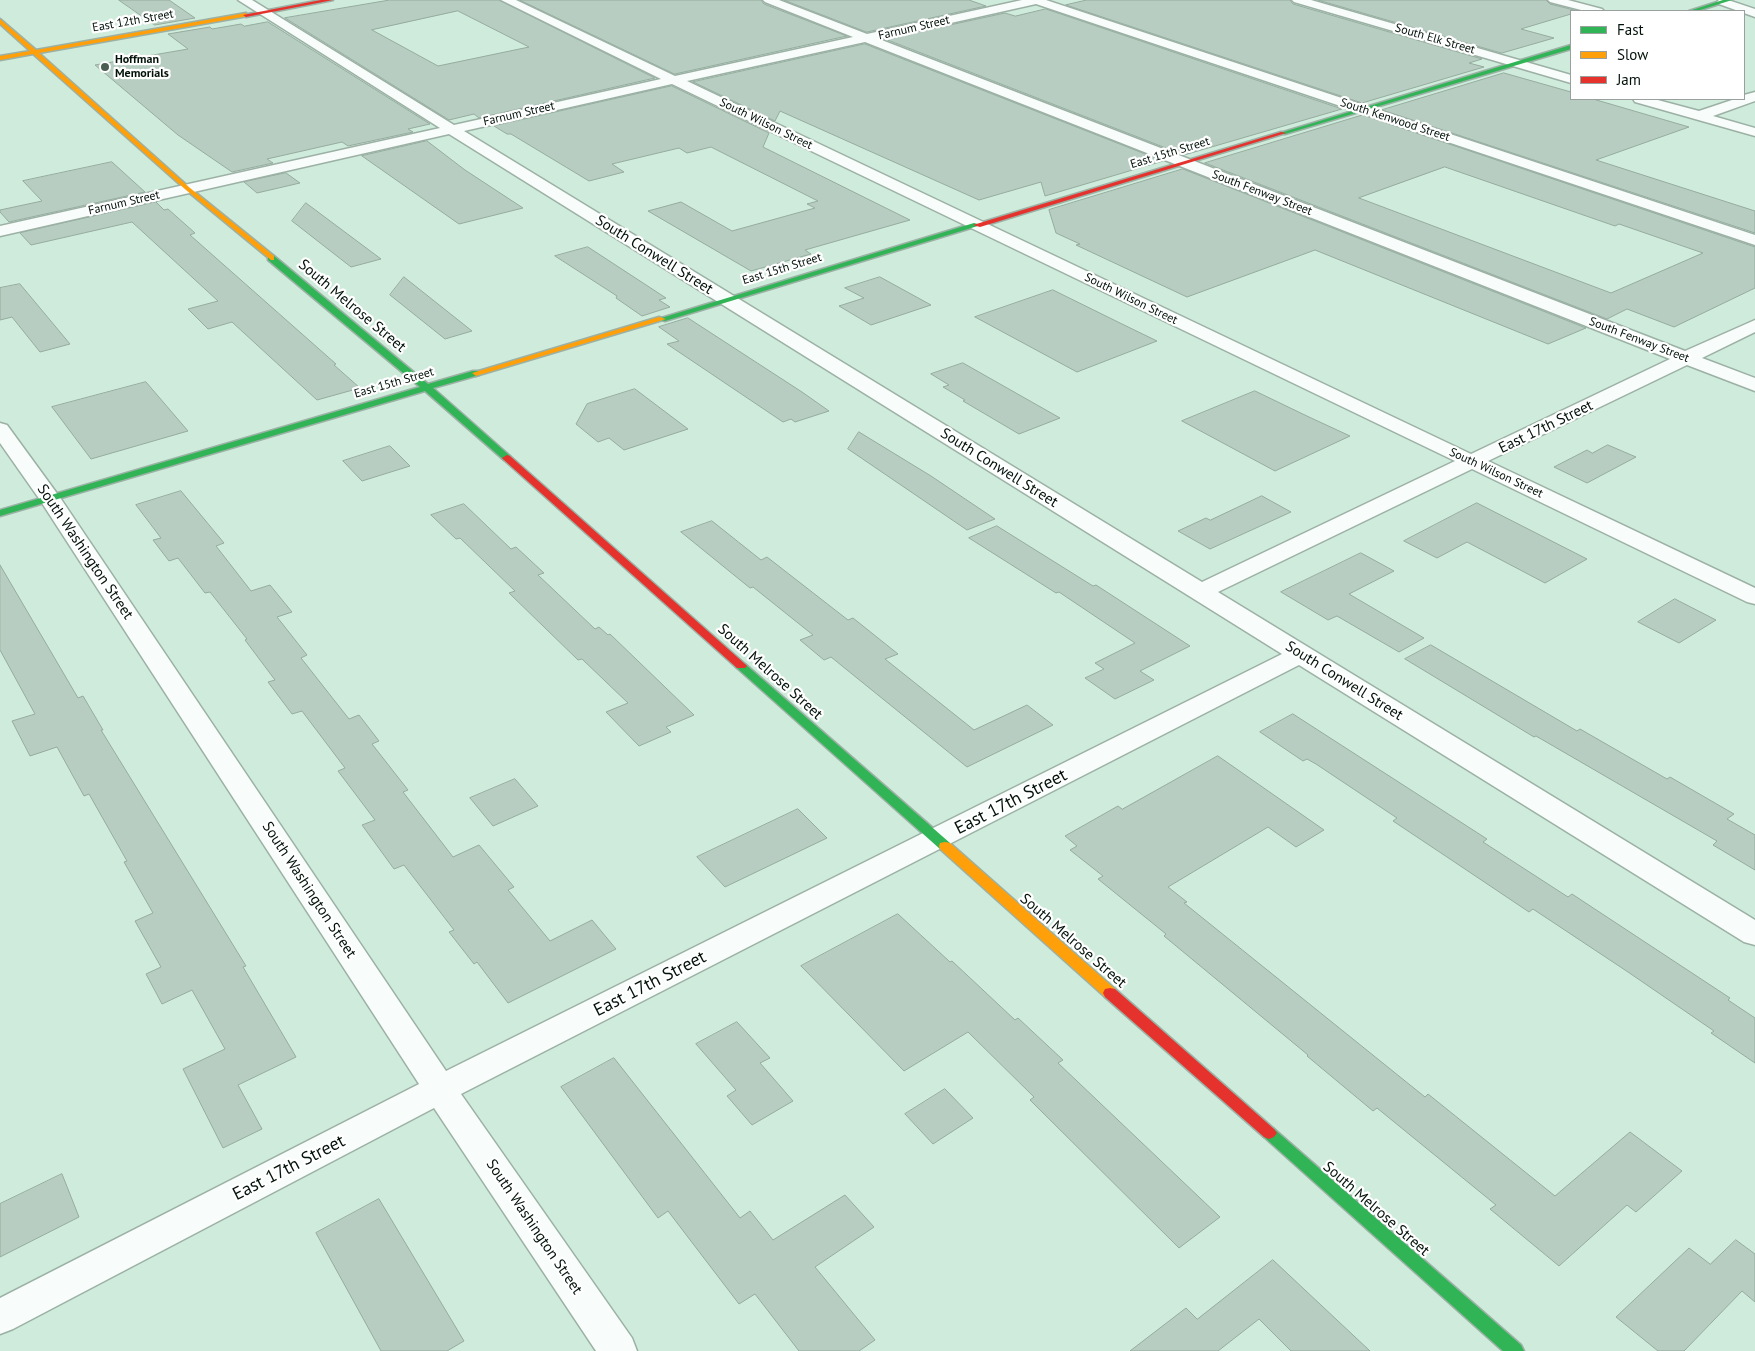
<!DOCTYPE html>
<style>
body{margin:0}
#map{position:relative;width:1755px;height:1351px;overflow:hidden;background:#cfebdb;font-family:"PT Sans",sans-serif}
canvas{display:block}
.legend{position:absolute;left:1570px;top:10px;width:175px;height:90px;box-sizing:border-box;background:#fff;border:1px solid #9aa09d;margin:0;padding:6px 9px;list-style:none;font-size:15px;color:#021209}
.legend li{display:flex;align-items:center;gap:10px;height:25px}
.legend b{width:25px;border:1px solid #9aa09d}
</style>
<div id="map">
<canvas width="1755" height="1351"></canvas>
<ul class="legend">
<li><b style="height:6px;background:#30b455"></b>Fast</li>
<li><b style="height:6px;background:#ff9f0a"></b>Slow</li>
<li><b style="height:6px;background:#e5322d"></b>Jam</li>
</ul>
</div>
<script>
const context = document.querySelector('canvas').getContext('2d');
context.lineJoin = 'round';
function paint(path, color) { context.fillStyle = color; context.fill(path, 'evenodd'); }
function trace(path, color, width, dash) { context.strokeStyle = color; context.lineWidth = width; context.lineCap = dash ? 'butt' : 'round'; context.setLineDash(dash || []); context.stroke(path); }
function drawText(font, color, halo, rows, align = 'center') {
  context.font = font + ' "PT Sans",sans-serif'; context.lineWidth = 4.5; context.setLineDash([]); context.textBaseline = 'middle'; context.strokeStyle = halo; context.fillStyle = color; for (const [text, x, y, turn = 0] of rows) {
    context.save(); context.translate(x, y); context.rotate((+turn || 0) * Math.PI / 180); context.textAlign = isNaN(turn) ? turn : align; if (halo) context.strokeText(text, 0, 0); context.fillText(text, 0, 0); context.restore();
  }
}
const building = new Path2D(`
 M119,0H169L195,18L155,25Z
 M390,0H499L655,78L479,118L474,114L449,120L285,18ZM458,11L529,47L438,66L372,30Z
 M520,0H761L764,4L847,36L675,74Z
 M784,0H969L986,6L867,32Z
 M1087,0H1290L1293,4L1482,59L1469,63L1484,67L1362,103L1066,5Z
 M1318,0H1546L1550,4L1578,11H1571V14L1521,29L1554,38L1502,53Z
 M1046,9L1342,109L1184,155L885,39L1005,13L1015,16Z
 M268,22L430,124L408,129L413,132L348,146L342,142L267,159L273,163L232,172L178,135L95,65L188,49L168,34L210,27L212,29L241,24L244,26Z
 M865,44L1163,161L1045,196L1041,182L979,200L780,111L775,121L693,82Z
 M1504,73L1571,92V99H1593L1689,127L1596,160L1755,211V233L1382,110Z
 M672,86L769,133L763,147L910,220L805,250L811,254L751,271L648,211L681,202L732,231L815,208L807,204L818,201L711,147L687,153L679,148L612,164L624,172L589,181L511,134H507L494,126Z
 M1363,115L1755,247V288L1674,327L1627,309L1607,319L1205,163ZM1445,167L1615,226L1619,224L1703,253L1611,293L1359,198Z
 M427,141L465,170L523,208L459,224L362,156Z
 M112,162L145,192L9,222L0,212V210L42,201L23,181Z
 M1183,169L1586,328L1548,344L1315,250L1187,297L1076,245L1080,244L1056,233L1049,210Z
 M286,173L300,183L257,193L244,182Z
 M156,202L164,210L168,209L195,233L190,235L336,364L334,365L360,388L317,400L232,322L208,329L188,309L218,301L132,222L31,245L20,233Z
 M306,203L381,259L351,267L292,221Z
 M588,247L666,298L659,300L670,307L642,316L616,298L617,296L555,256Z
 M404,277L472,331L445,339L390,295Z
 M880,277L931,305L871,325L839,306L864,298L845,288Z
 M20,284L70,344L40,352L12,317L0,320V288Z
 M1053,290L1120,323L1157,341L1077,372L975,317Z
 M688,318L802,392L829,411L795,422L791,419L783,422L667,344L679,341L659,327Z
 M963,363L1060,418L1019,434L963,401L965,400L943,387L949,385L931,374Z
 M146,382L188,431L91,459L52,407Z
 M635,389L688,429L624,450L609,438L598,442L576,424L587,404Z
 M1255,391L1309,417L1350,436L1275,471L1182,421Z
 M859,432L931,476L995,519L967,530L848,449Z
 M1608,445L1636,457L1587,483L1554,467L1587,450L1592,453Z
 M390,446L410,466L362,481L343,461Z
 M181,491L224,543L216,546L251,591L270,585L292,612L277,617L307,655L301,658L349,719L359,715L379,741L372,744L408,790L403,792L453,857L479,845L514,887L508,890L550,941L592,920L616,949L508,1003L477,962L474,964L449,932L454,930L404,865L394,869L362,825L375,820L338,771L345,768L302,711L292,714L268,682L275,680L245,640L247,639L210,592L205,593L178,558L169,561L153,540L161,538L136,505Z
 M1262,496L1291,512L1210,549L1178,531L1206,518L1210,520Z
 M1477,503L1587,559L1545,583L1467,542L1437,558L1404,541Z
 M464,504L511,549L516,547L544,573L538,575L595,629L599,627L608,635L610,634L694,715L666,727L671,732L639,746L606,712L628,703L582,659L578,660L509,593L515,591L460,538L456,539L431,515Z
 M712,521L761,560L767,557L848,620L853,618L898,654L885,659L974,730L1027,705L1053,725L967,767L831,657L824,660L800,640L813,635L753,587L750,588L681,532Z
 M997,526L1093,586L1096,585L1190,646L1140,671L1154,680L1115,699L1085,678L1104,669L1095,663L1135,643L1059,592L1056,593L969,538Z
 M1361,553L1394,571L1349,594L1424,638L1399,652L1337,616L1328,620L1281,592Z
 M0,565L78,698L83,696L103,730H101L246,966L243,967L296,1057L238,1085L262,1129L223,1148L183,1069L225,1049L192,990L162,1004L146,974L161,967L135,921L153,913L124,862L127,861L89,794L84,796L57,747L30,756L12,721L35,714L0,650Z
 M1675,599L1716,620L1679,643L1638,622Z
 M1431,645L1577,731L1580,729L1667,779L1670,777L1734,814L1727,819L1755,835V870L1713,845L1717,841L1536,736L1534,737L1405,659Z
 M1293,714L1487,839L1483,842L1568,897L1572,894L1730,998L1728,1000L1755,1018V1063L1711,1033L1714,1031L1628,972L1533,909L1529,912L1453,861L1393,821L1397,818L1316,764L1307,759L1303,761L1260,732Z
 M1218,756L1324,830L1296,847L1268,827L1168,887L1187,902L1184,903L1425,1097L1428,1094L1555,1196L1630,1132L1682,1171L1636,1212L1627,1205L1559,1266L1490,1209L1496,1205L1377,1108L1373,1111L1307,1056L1308,1055L1164,936L1166,934L1098,879L1103,876L1070,850L1077,846L1065,836L1118,806L1122,809Z
 M515,779L538,806L493,826L470,798Z
 M798,809L827,838L725,887L697,857Z
 M898,914L950,962L952,961L1015,1020L1018,1018L1063,1060L1058,1063L1220,1217L1179,1248L1030,1100L1034,1097L968,1032L904,1071L801,966Z
 M737,1022L770,1058L760,1063L793,1101L752,1125L727,1096L736,1090L696,1044Z
 M614,1058L740,1218L750,1211L773,1240L845,1195L874,1227L815,1267L875,1340L859,1351H799L755,1294L739,1304L668,1211L658,1218L561,1087Z
 M945,1089L973,1118L933,1144L905,1114Z
 M62,1174L79,1217L0,1257V1204Z
 M379,1199L464,1341L447,1351H381L316,1233Z
 M1736,1240L1755,1254V1302L1742,1291L1684,1351H1658L1616,1317L1689,1248L1710,1264Z
 M1273,1260L1370,1351H1291L1259,1319L1218,1351H1130L1186,1308L1197,1319Z`);
paint(building, '#b7cdc1');
trace(building, '#95ab9e', 1);
const street = new Path2D(`
 M238,0H252L454,125L661,79L501,0H516L675,76L853,37L765,2L763,0H779L867,34L1022,0H1046L1755,235V245L1036,4L879,39L1685,351L1755,320V332L1702,358L1755,378V391L1687,365L1488,461L1755,588V604L1747,602L1472,469L1218,592L1755,920V945L1744,942L1299,665L461,1094L632,1338L637,1351H596L434,1108L13,1329L0,1334V1298L419,1084L40,500L0,443V423L7,425L61,499L446,1071L1282,654L449,134L0,236V226L440,128ZM865,42L1670,359L1471,454L687,81ZM672,84L1455,461L1202,582L464,131Z
 M1292,0H1311L1571,75V83L1294,2Z
 M1548,0H1568L1602,9L1604,11H1585L1550,2Z
 M1719,0H1728L1755,9V17L1719,4L1717,2Z
 M1755,92V101L1713,116L1755,128V136L1635,102L1633,99H1654L1699,111L1735,99H1744V95Z`);
const fast = new Path2D(`
 M1723,0H1732L1697,11H1689Z
 M1571,45V49L1285,134L1280,133Z
 M974,223L981,225L665,321L658,319Z
 M268,256H274L428,384L473,371H479V375L433,388L510,456V460H504L425,391L0,516V510L420,387L268,260Z
 M741,663L745,664L950,843L951,846L950,849H940L737,668L735,666Z
 M1269,1127L1274,1129L1521,1345L1524,1351H1503L1264,1137L1261,1133L1264,1129Z`);
const slow = new Path2D(`
 M246,13L248,16L39,53L190,188L274,256V260H271L186,190L33,54L0,60V56L30,51L0,24V19L36,50Z
 M659,317L666,319L479,375L476,376L472,373Z
 M945,842L950,843L1115,989L1117,993L1115,997L1110,998L1105,997L940,849L939,846L940,843Z`);
const jam = new Path2D(`
 M321,0H333L246,17L243,15Z
 M1281,132L1286,133L980,227L973,225Z
 M507,455L510,456L745,664L747,666L745,668H737L504,460L502,458Z
 M1110,988L1115,989L1274,1129L1277,1133L1274,1137L1269,1139L1264,1137L1105,997L1103,993L1105,989Z`);
trace(street, '#9bb1a5', 3);
trace(fast, '#9bb1a5', 3);
trace(slow, '#9bb1a5', 3);
trace(jam, '#9bb1a5', 3);
paint(street, '#f8fcfa');
paint(fast, '#30b455');
paint(slow, '#ff9f0a');
paint(jam, '#e5322d');
for (const [x, y, r, color] of [
 [105,67,5,"#4a5e52"]
]) { const dot = new Path2D(); dot.arc(x, y, r, 0, 2 * Math.PI); context.fillStyle = color; context.fill(dot); trace(dot, '#fff', 2); }
drawText('12px', '#021209', '#fff', [
 ["East 12th Street",133,21,-10],
 ["Farnum Street",914,28,-13],
 ["South Elk Street",1435,39,16],
 ["Farnum Street",519,114,-13],
 ["South Kenwood Street",1395,120,18],
 ["South Wilson Street",766,124,26],
 ["East 15th Street",1170,153,-17],
 ["South Fenway Street",1262,193,21],
 ["Farnum Street",124,203,-13],
 ["East 15th Street",782,269,-17],
 ["South Wilson Street",1131,299,26],
 ["South Fenway Street",1639,340,21],
 ["East 15th Street",394,383,-16],
 ["South Wilson Street",1496,473,25]
]);
drawText('bold 12px', '#021209', '#fff', [
 ["Hoffman",115,60],
 ["Memorials",115,74]
], 'left');
drawText('15px', '#021209', '#fff', [
 ["South Conwell Street",654,255,32],
 ["South Melrose Street",352,306,40],
 ["East 17th Street",1546,427,-26],
 ["South Conwell Street",999,468,32],
 ["South Washington Street",85,552,56],
 ["South Melrose Street",770,672,42],
 ["South Conwell Street",1344,681,32],
 ["South Washington Street",309,890,57],
 ["South Melrose Street",1073,941,41],
 ["South Melrose Street",1376,1209,41],
 ["South Washington Street",534,1227,56]
]);
drawText('18px', '#021209', '#fff', [
 ["East 17th Street",1011,802,-27],
 ["East 17th Street",650,984,-27],
 ["East 17th Street",289,1168,-27]
]);
</script>
